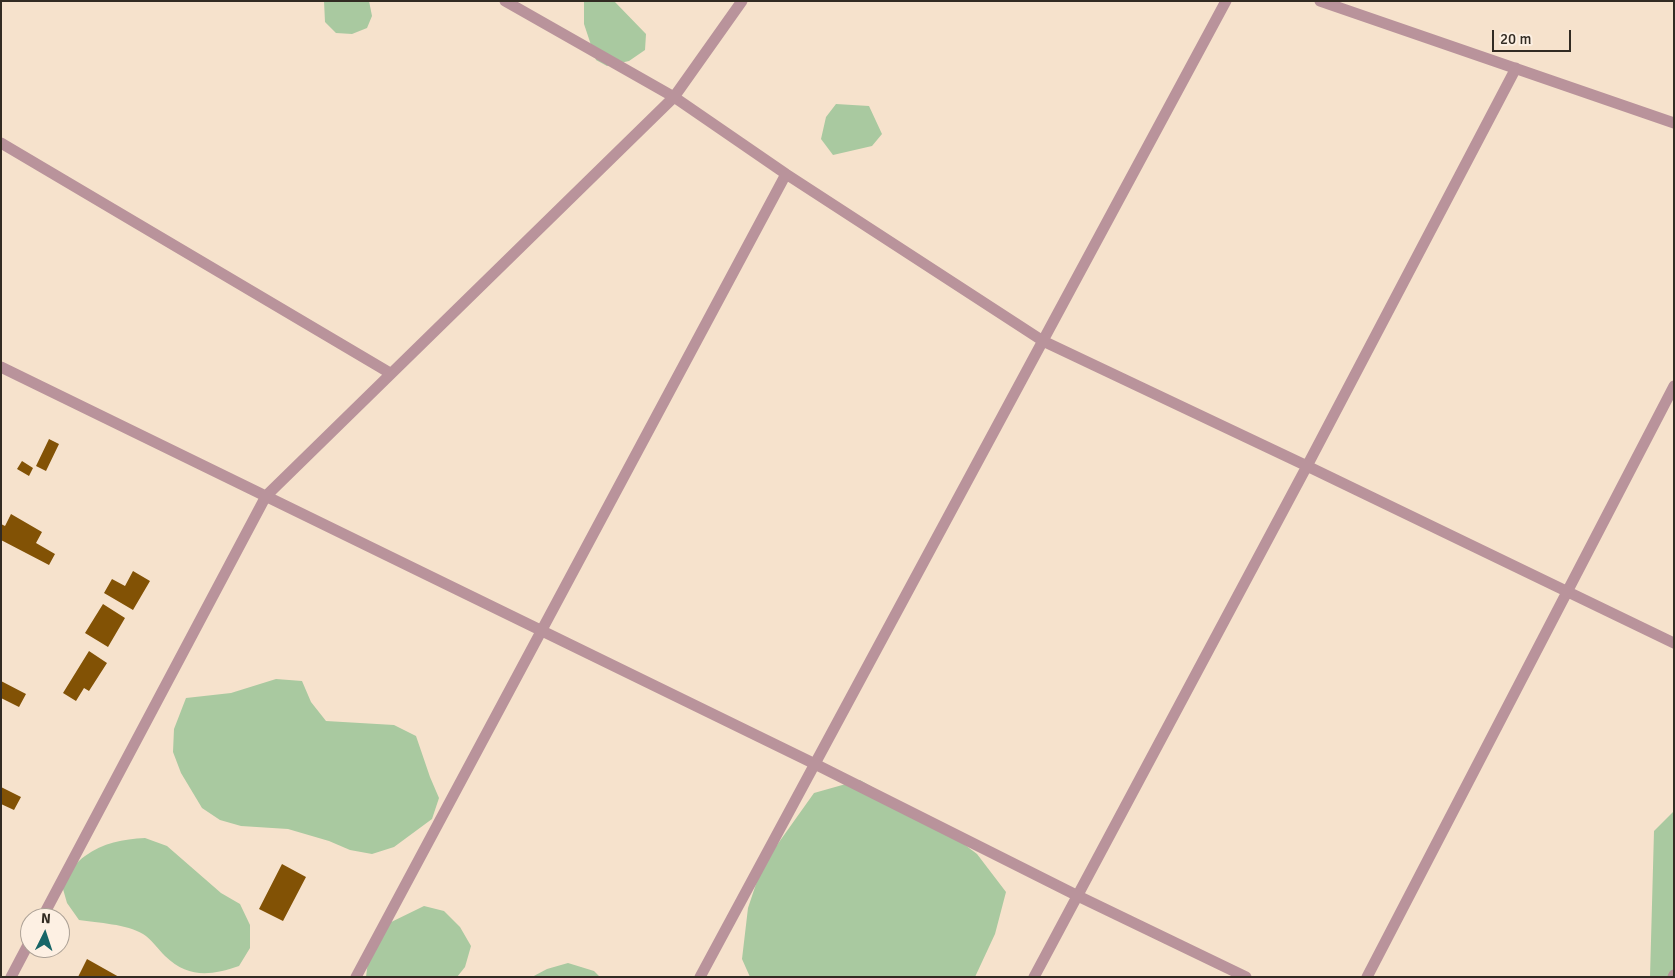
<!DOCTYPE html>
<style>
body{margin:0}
#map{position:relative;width:1675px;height:978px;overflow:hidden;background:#f6e2cc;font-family:Signika,sans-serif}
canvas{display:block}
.frame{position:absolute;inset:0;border:2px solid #322b22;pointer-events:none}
.north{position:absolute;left:20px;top:908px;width:50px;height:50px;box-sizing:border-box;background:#fdf0e3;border:1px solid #aca196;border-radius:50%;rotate:4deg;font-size:14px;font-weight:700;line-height:20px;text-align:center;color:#322b22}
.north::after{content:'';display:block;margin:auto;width:18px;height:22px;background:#186668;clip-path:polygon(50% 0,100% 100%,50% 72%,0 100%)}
.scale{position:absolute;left:1492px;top:30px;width:79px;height:22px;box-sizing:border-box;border:2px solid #322b22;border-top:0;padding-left:6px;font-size:15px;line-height:18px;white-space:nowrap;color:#322b22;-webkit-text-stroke:4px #fdf0e3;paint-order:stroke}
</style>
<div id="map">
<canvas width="1675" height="978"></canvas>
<div class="frame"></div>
<div class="north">N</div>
<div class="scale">20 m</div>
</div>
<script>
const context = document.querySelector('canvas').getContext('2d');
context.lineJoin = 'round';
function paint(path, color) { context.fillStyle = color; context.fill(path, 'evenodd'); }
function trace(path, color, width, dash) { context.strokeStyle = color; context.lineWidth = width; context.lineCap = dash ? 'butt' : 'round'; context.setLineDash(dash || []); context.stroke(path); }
paint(new Path2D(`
 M324,1H369L372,16L367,28L352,34L336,33L325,22Z
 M584,1H614L646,34L645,50L629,61L607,66L596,60L584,24Z
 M836,104L869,106L882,134L872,146L833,155L821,139L826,117Z
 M276,679L302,681L311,702L326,721L394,725L416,736L430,777L439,798L432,819L394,847L372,854L350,850L329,841L288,829L241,826L220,820L202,808L181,773L173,752L174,729L186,698L231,693Z
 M860,780L940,826L977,854L1006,892L995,934L975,977H750L742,959L748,908L762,866L814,793Z
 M1674,811V977H1650L1654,831Z
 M145,838L167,846L221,893L240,904L250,925V948L239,966C210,976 188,978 165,956C158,949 151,939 143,934C127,924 98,923 79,920L67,903L61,882C68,874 76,862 85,856C103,843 123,839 145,838Z
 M424,906L444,911L460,927L471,946L465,967L457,977H366L370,946L381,927Z
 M568,963L594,971L600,977H532L547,969Z`), '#a9c9a0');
paint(new Path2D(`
 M49,439L59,444L46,471L36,466Z
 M22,461L33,468L29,476L17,469Z
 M11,514L42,532L36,543L55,554L49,565L1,540V524L5,526Z
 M133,571L150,581L133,610L104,593L112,579L125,586Z
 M103,604L125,618L108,647L85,633Z
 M89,651L107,663L89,691L84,688L76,701L63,693Z
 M1,681L26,694L19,707L1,698Z
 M1,787L21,797L14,810L1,804Z
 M282,864L306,877L283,921L259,909Z
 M87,959L119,977H78Z`), '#825205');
trace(new Path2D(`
 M505,1L674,97L786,174L1043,341L1307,466L1674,643
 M1320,1L1674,123
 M1,143L390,373
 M1,367L815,764L1078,896L1246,977
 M42,918L266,496L674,97L742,1
 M11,977L30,941
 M356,977L786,174
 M700,977L1226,1
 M1034,977L1307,466L1516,68
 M1367,977L1674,386
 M1673,977L1674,975`), '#b9939b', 11);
</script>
